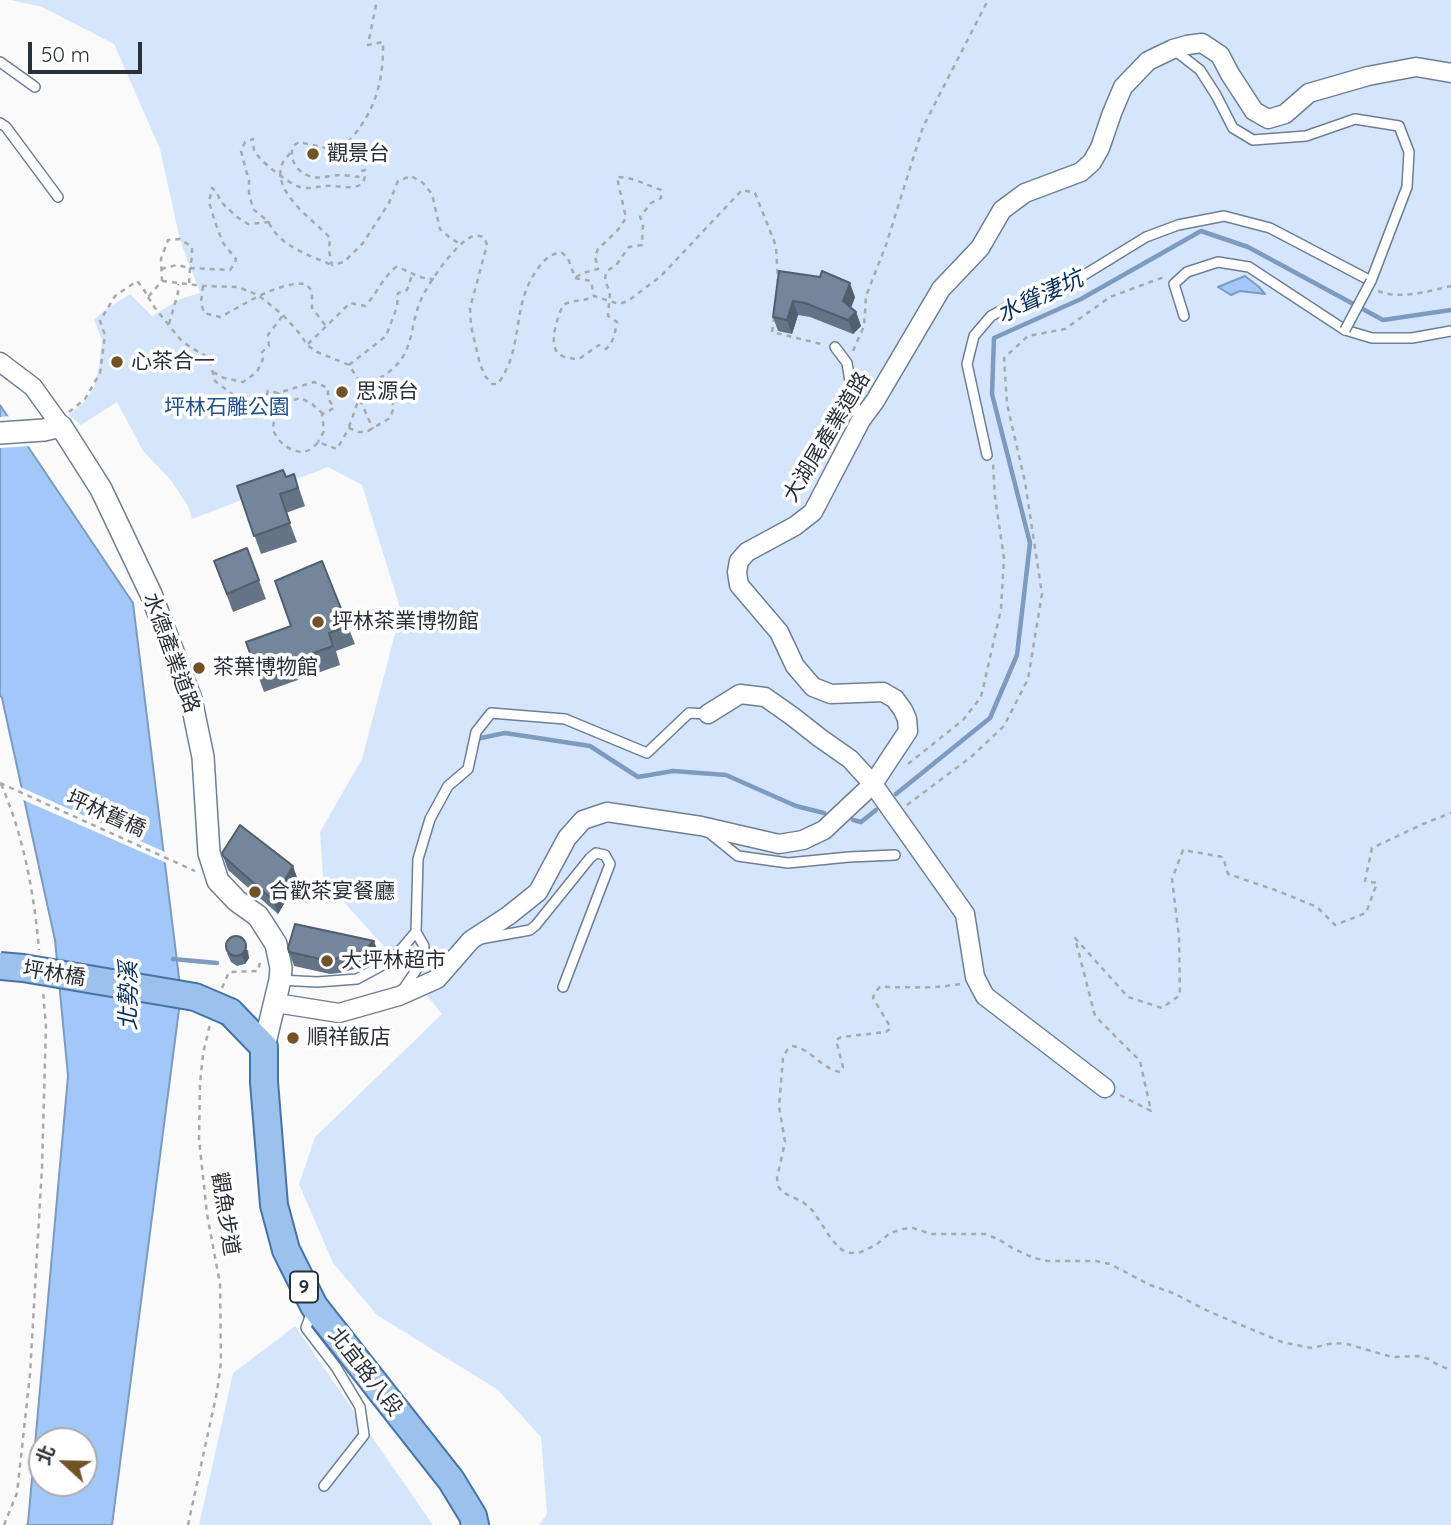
<!DOCTYPE html>
<meta charset="utf-8">
<style>
body{margin:0}
#map{position:relative;width:1451px;height:1525px;overflow:hidden;background:#fafafa;font-family:Quicksand,"Noto Sans TC",sans-serif}
canvas{display:block}
.north{position:absolute;left:28px;top:1427px;width:70px;height:70px;box-sizing:border-box;background:#fff;border:2px solid #a9acb0;border-radius:50%;rotate:292deg;font-size:19px;font-weight:700;line-height:28px;text-align:center;color:#293039}
.north::after{content:'';display:block;margin:auto;width:24px;height:32px;background:#715327;clip-path:polygon(50% 0,100% 100%,50% 72%,0 100%)}
.scale{position:absolute;left:28px;top:42px;width:114px;height:32px;box-sizing:border-box;border:4px solid #293039;border-top:0;padding-left:9px;font-size:21px;line-height:24px;white-space:nowrap;color:#293039;-webkit-text-stroke:5px #fff;paint-order:stroke}
</style>
<div id="map">
<canvas width="1451" height="1525"></canvas>
<div class="north">北</div>
<div class="scale">50 m</div>
</div>
<script>
const context = document.querySelector('canvas').getContext('2d');
context.lineJoin = 'round';
function paint(path, color) { context.fillStyle = color; context.fill(path, 'evenodd'); }
function trace(path, color, width, dash) { context.strokeStyle = color; context.lineWidth = width; context.lineCap = dash ? 'butt' : 'round'; context.setLineDash(dash || []); context.stroke(path); }
function drawText(font, color, halo, rows, align = 'center') {
  context.font = font + ' Quicksand,"Noto Sans TC",sans-serif'; context.lineWidth = 7; context.setLineDash([]); context.textBaseline = 'middle'; context.strokeStyle = halo; context.fillStyle = color; for (const [text, x, y, turn = 0] of rows) {
    context.save(); context.translate(x, y); context.rotate((+turn || 0) * Math.PI / 180); context.textAlign = isNaN(turn) ? turn : align; if (halo) context.strokeText(text, 0, 0); context.fillText(text, 0, 0); context.restore();
  }
}
paint(new Path2D(`
 M11,0H1451V1525H539L547,1514L541,1437L498,1390L377,1315L333,1263L299,1184L315,1137L442,1014L417,983L323,879L320,832L362,759L401,611L362,485L328,467L192,519L188,506L170,479L143,451L117,402L81,425L69,415L85,401L94,388L99,366L102,340L94,320L105,310L130,294L152,316L180,299L200,293L180,240L160,149L114,44L42,7Z
 M295,1326L433,1525H199L233,1373Z`), '#d5e6fc');
const water = new Path2D(`
 M1245,276L1259,287L1265,294L1240,291L1231,295L1218,287Z
 M0,405L133,603L181,994L112,1525H27L28,1523L68,1076L55,940L2,698L0,695ZM42,1441H84V1483H42Z`);
paint(water, '#a1c8f8');
trace(water, '#7d9abf', 2);
paint(new Path2D(`
 M12,416L32,446L0,448V417Z
 M18,786L167,853L169,864L21,799Z`), '#fafafa');
trace(new Path2D(`
 M476,739L505,733L590,746L638,777L673,771L726,775L796,806L824,813
 M896,794L990,718L1017,655L1030,543L992,394L994,338L1081,299L1201,231L1248,247L1383,320L1451,310
 M853,820L861,822L876,810
 M173,959L217,963`), '#7d9abf', 4.5);
const service = new Path2D(`
 M0,62L35,87
 M0,123L6,127L58,197
 M1184,316L1174,284L1187,272L1218,262L1249,267L1345,330L1372,338H1412L1451,331
 M835,347L847,363L853,400L861,420
 M987,455L967,364L974,336L991,316L1017,302L1058,291L1146,237L1178,225L1224,216L1270,228L1371,281L1407,187L1409,152L1399,126L1355,119L1306,136L1253,140L1233,128L1216,95L1200,70L1173,49
 M707,831L738,856L788,863L849,857L895,855
 M480,939L530,930L536,925L590,858L596,853L605,855L610,864L563,987
 M280,980L317,982L357,979L392,960L416,932L418,859L430,819L448,786L468,769L476,732L491,713L565,719L647,753L689,713L708,714
 M402,991L423,960L424,946L416,932
 M312,1311L306,1328L336,1367L360,1407L364,1435L324,1486`);
const minor = new Path2D(`
 M0,362L33,387L61,426
 M708,714L740,694L765,697L792,716L820,738L850,759L873,784L965,914L975,977L985,996L1105,1088
 M276,1003L339,1013L399,996L437,979L471,940L508,916L538,892L567,838L583,820L607,812L701,826L779,844L803,840L824,830L873,784L908,731L907,719L903,710L895,699L883,692L831,694L813,687L795,666L779,632L739,585L737,572L739,561L747,552L795,526L813,512L861,420L875,401L941,289L980,248L1002,210L1025,193L1081,172L1092,162L1100,148L1112,113L1123,87L1148,61L1173,49L1187,45L1202,43L1220,55L1230,74L1254,111L1268,119L1285,114L1309,93L1368,76L1416,67L1451,73`);
const tertiary = new Path2D(`
 M0,433L44,430L61,426L101,489L151,594L191,699L203,757L209,853L218,881L237,901L258,916L276,944L281,968L280,980L264,1047`);
const primary = new Path2D(`
 M230,1012L264,1047V1082L274,1205L286,1250L314,1306L451,1480L473,1516L475,1525`);
trace(service, '#6d7f94', 12);
trace(minor, '#6d7f94', 21);
trace(tertiary, '#6d7f94', 24);
trace(primary, '#4873a6', 30);
trace(new Path2D(`
 M290,153C288,156 285,159 283,162C269,191 314,220 330,238L329,251L332,265L344,262L363,243L389,203L398,181L411,176L423,183L432,194L440,229L449,237L460,244
 M269,223C281,247 309,255 332,265
 M161,269L177,265L190,268L189,284
 M576,277L583,273L598,269L595,256L598,249L617,231L626,218L617,177C633,177 646,185 661,190V198L651,203L640,217L643,224L642,245L629,247L617,264L606,272L605,280L610,293L608,316L617,322C615,333 614,341 606,349L599,345L579,359C572,359 562,358 557,352C549,341 558,316 563,305C575,299 583,302 594,296
 M162,281L203,286L238,287L258,295L283,315L300,334L307,345L317,352L349,365L363,387C377,380 393,372 402,358C413,341 412,321 420,302C426,286 456,242 473,236C476,235 480,236 484,237L487,245L470,308L471,326L480,364L485,376L492,384H498C504,375 509,365 512,355C521,321 517,297 539,267C545,259 551,254 561,252L568,258L575,278L591,281L594,296L619,304L628,301L661,276L742,190L755,193L776,246L778,282
 M203,286L201,302L204,313L220,317C244,305 278,281 306,284L312,291V308L326,326
 M1378,291C1399,300 1430,291 1451,286
 M148,297L155,308L180,339L190,347L209,358L215,381L243,402L254,407L264,405L275,416C275,420 273,424 273,428C275,442 296,457 309,450C310,450 318,443 318,442L337,449L349,428L358,432H366L390,418L394,407L383,376
 M774,317L772,332L825,345
 M169,324L178,293V284
 M308,344L350,303L365,306C378,293 381,279 396,267C411,271 417,279 434,279
 M853,351L864,326L866,296L886,245L923,127L988,0
 M349,365L386,336L397,307L398,293L407,290L412,275
 M213,372L224,378L243,382L257,372L263,359L261,353L269,346L268,335L283,315
 M278,393L286,402L301,398L312,404L322,413
 M360,400L373,429
 M264,405L268,391L278,393L314,382L328,388V398L334,408L322,414L324,431L318,442
 M69,412L85,399L100,373L105,335L100,321L115,296L137,281L143,288L148,297L162,281L161,259L168,240L180,239L192,247V257L190,268L230,270L235,263L236,259L223,243L215,222L209,202L212,188L217,192L220,201L237,217L248,224L269,222L253,209L249,193V181L241,151L245,142L253,139C253,140 254,149 254,150C258,160 289,184 300,187C309,190 318,186 327,186C337,185 351,190 360,185C365,182 365,176 365,170L362,171L358,177C353,176 346,175 341,175C331,175 321,179 312,177C297,173 289,160 293,146L299,142L339,151C372,120 384,87 383,42L368,45L377,0
 M275,416L286,402
 M349,427L363,387
 M908,764L963,720L981,697L1001,609L1004,558L995,497L993,463
 M0,783L195,871
 M1,784C24,837 34,893 39,950
 M907,805L971,757L1004,726L1028,679L1042,594L1025,482L1007,404L1004,358L1028,336L1065,329L1110,297L1164,277
 M960,984C934,989 906,987 880,987L875,992L873,998L891,1028L886,1032L841,1037L836,1040L843,1067L840,1072C822,1069 811,1049 793,1046L787,1050L783,1058L779,1106L785,1142L777,1178L778,1186L782,1192L803,1202L813,1211L832,1240L842,1250L850,1253L861,1252L876,1245L890,1233L903,1229L913,1228L931,1234H985L998,1239L1014,1249L1034,1258L1048,1261H1096L1110,1264L1150,1285L1173,1293L1210,1312L1282,1342L1311,1348L1334,1343L1347,1344L1392,1357L1418,1356L1429,1359L1438,1365L1451,1370
 M222,988L229,972L258,971L260,962
 M1120,1095L1151,1111L1140,1061L1095,1016L1075,938L1128,997L1162,1008L1180,995L1179,937L1172,879L1183,850L1223,857L1228,874L1278,891L1317,907L1335,925L1366,913L1377,883L1365,881L1372,848L1423,824L1451,813
 M4,1525L17,1493L30,1374L42,1167L46,1026L43,992
 M188,1525L217,1392L221,1362L220,1284L207,1214L199,1139L200,1084L203,1054L210,1024`), '#a7aaad', 2.5, [5, 5]);
trace(service, '#fff', 9);
trace(minor, '#fff', 18);
trace(tertiary, '#fff', 21);
trace(primary, '#9bc1ed', 26);
const serviceBridge = new Path2D(`
 M1345,330L1371,281`);
const primaryBridge = new Path2D(`
 M0,966L23,968L195,997L230,1012`);
trace(serviceBridge, '#6d7f94', 12, []);
trace(primaryBridge, '#4873a6', 30, []);
trace(serviceBridge, '#fff', 9);
trace(primaryBridge, '#9bc1ed', 26);
paint(new Path2D(`
 M820,277L855,297L851,308L856,312L861,326L853,334L810,317L798,315L792,334L778,331L773,317Z
 M294,474L305,506L286,513L297,542L261,554L237,486L286,477Z
 M247,548L266,599L233,612L214,561Z
 M322,561L355,644L336,651L340,665L264,692L246,642L291,626Z
 M222,853L298,880L278,914L228,870Z
 M295,924L379,955L366,966L339,973L330,974L294,966L289,952Z
 M248,950L249,958L245,964L237,966L231,962L227,953Z`), '#647386');
paint(new Path2D(`
 M850,283L855,297L848,315L843,301Z
 M793,301L798,315L792,334L787,320Z
 M856,312L861,326L853,334L848,320Z
 M293,866L298,880L278,914L273,900Z
 M244,940L249,958L245,964L242,955Z
 M374,941L379,955L366,966L361,952Z`), '#515e6d');
const building = new Path2D(`
 M779,271L820,277L822,271L850,283L843,301L856,312L848,320L805,303L793,301L787,320L773,317Z
 M283,470L286,477L294,474L298,488L280,494L290,523L254,536L237,486Z
 M247,548L259,580L227,594L214,561Z
 M322,561L348,626L329,633L333,646L257,673L246,642L291,626L275,581Z
 M240,825L293,866L273,900L223,856L222,853Z
 M295,924L374,941L361,952L334,959L325,960L289,952L288,948Z
 M226 946a10 10 0 1 1 20 0a10 10 0 1 1-20 0Z`);
paint(building, '#74869c');
trace(building, '#515e6d', 2);
for (const [x, y, r, color] of [
 [313,154,7,"#715327"],
 [117,362,7,"#715327"],
 [342,392,7,"#715327"],
 [318,622,7,"#715327"],
 [199,668,7,"#715327"],
 [255,892,7,"#715327"],
 [327,961,7,"#715327"],
 [293,1038,7,"#715327"]
]) { const dot = new Path2D(); dot.arc(x, y, r, 0, 2 * Math.PI); context.fillStyle = color; context.fill(dot); trace(dot, '#fff', 2.5); }
for (const [x, y, w] of [
 [304,1287,28]
]) { const box = new Path2D(); box.roundRect(x - w / 2, y - 15.5, w, 31, 5); context.fillStyle = '#fff'; context.fill(box); trace(box, '#293039', 2); }
drawText('bold 19px', '#293039', null, [
 ["9",304,1287]
]);
drawText('21px', '#293039', '#fff', [
 ["觀景台",327,154],
 ["心茶合一",131,362],
 ["思源台",356,392],
 ["坪林茶業博物館",332,622],
 ["茶葉博物館",213,668],
 ["合歡茶宴餐廳",269,892],
 ["大坪林超市",341,961],
 ["順祥飯店",307,1038]
], 'left');
drawText('21px', '#20528c', '#fff', [
 ["坪林石雕公園",227,408]
]);
drawText('21px', '#293039', '#fff', [
 ["大湖尾產業道路",827,437,-59],
 ["水德產業道路",171,653,70],
 ["坪林舊橋",106,814,24],
 ["坪林橋",54,974,9],
 ["觀魚步道",225,1214,81],
 ["北宜路八段",365,1372,52]
]);
drawText('italic 23px', '#052d57', '#fff', [
 ["水聳淒坑",1040,297,-25],
 ["北勢溪",129,996,-90]
]);
</script>
